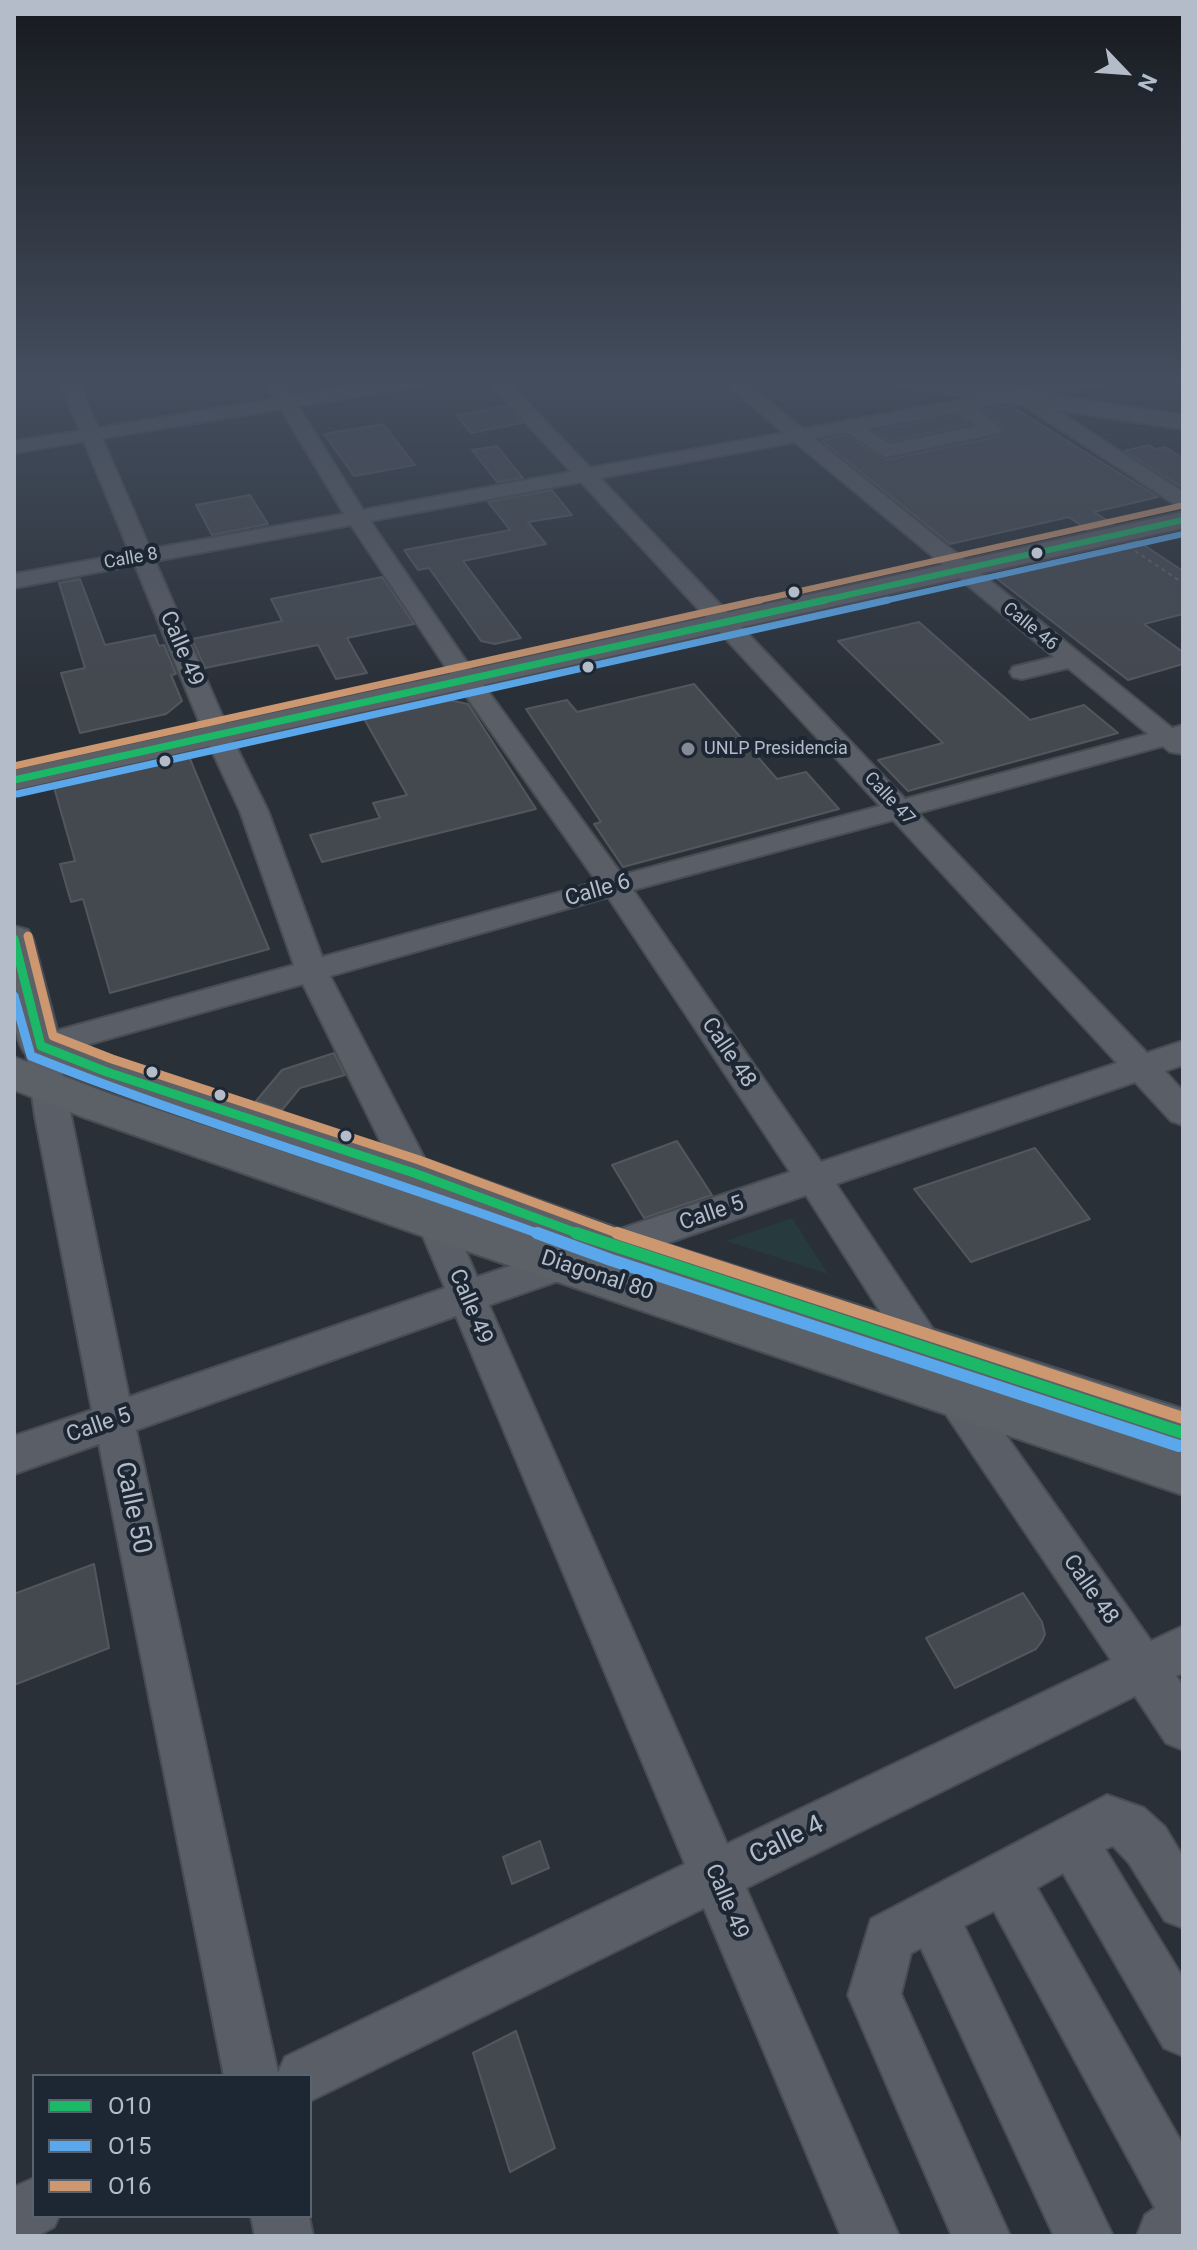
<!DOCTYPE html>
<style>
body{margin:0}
#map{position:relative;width:1197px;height:2250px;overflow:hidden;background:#2a3038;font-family:Roboto,sans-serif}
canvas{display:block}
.frame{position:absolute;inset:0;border:16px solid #b4bcc9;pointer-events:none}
.legend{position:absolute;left:32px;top:2074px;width:280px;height:144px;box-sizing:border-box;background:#1d2633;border:2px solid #59626f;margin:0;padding:10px 14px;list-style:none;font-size:24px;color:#b4bcc9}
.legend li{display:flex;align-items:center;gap:16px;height:40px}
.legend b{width:40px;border:2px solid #59626f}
.north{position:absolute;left:1085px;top:32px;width:80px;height:80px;-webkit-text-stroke:6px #1d2633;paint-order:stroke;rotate:115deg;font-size:22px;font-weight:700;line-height:32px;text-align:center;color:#b4bcc9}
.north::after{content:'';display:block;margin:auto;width:28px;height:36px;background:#b4bcc9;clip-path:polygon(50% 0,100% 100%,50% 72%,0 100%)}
</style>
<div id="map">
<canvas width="1197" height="2250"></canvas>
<div class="frame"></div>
<ul class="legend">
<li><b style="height:10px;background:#1ab867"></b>O10</li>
<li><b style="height:10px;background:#5aa8eb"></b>O15</li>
<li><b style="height:10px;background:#cd976f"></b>O16</li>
</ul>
<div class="north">N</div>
</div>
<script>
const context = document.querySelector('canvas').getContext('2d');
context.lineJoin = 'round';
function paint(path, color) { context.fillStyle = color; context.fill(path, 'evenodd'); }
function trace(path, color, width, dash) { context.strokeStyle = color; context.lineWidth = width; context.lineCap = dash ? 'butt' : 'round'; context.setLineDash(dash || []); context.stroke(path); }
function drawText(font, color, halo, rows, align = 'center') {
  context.font = font + ' Roboto,sans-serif'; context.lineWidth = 8; context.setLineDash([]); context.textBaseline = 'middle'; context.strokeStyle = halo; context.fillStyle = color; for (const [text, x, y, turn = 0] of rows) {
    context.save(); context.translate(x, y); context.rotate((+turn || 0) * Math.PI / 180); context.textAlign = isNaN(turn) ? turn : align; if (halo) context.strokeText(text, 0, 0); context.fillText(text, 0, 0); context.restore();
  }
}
paint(new Path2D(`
 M792,1218L828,1274L726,1241Z`), '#273a3e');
const building = new Path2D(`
 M507,406L523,423L471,433L456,415Z
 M1011,406L1158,497L1094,512L1113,524L1087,530L1069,517L950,544L821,440L846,435L886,460L1000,436L1003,427L984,410Z
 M957,415L970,424L890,441L875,431Z
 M383,424L415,465L354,476L324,434Z
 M1149,445L1155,449L1165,447L1183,458V488L1124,451Z
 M497,446L505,456L523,478L497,482L472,450Z
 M552,490L572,515L528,522L546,544L463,561L521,638L495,644L481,641L429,568L418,570L404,550L510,530L488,502Z
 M250,495L268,524L212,535L196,505Z
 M1138,541L1183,571V614L1144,624L1183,652V664L1128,680L996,578Z
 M382,577L414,624L347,638L367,673L336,679L318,645L205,668L192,639L282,621L271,599Z
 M80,579L105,645L155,635L159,646L164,645L176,674L171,675L182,701L166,714L80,733L61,673L85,668L59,583Z
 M919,622L1030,720L1084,705L1118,733L908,791L878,760L943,743L838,641Z
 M694,684L777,779L806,772L839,809L623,867L594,824L601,822L526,709L567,700L577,712Z
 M439,698L468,704L536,809L322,862L310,835L380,818L373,803L407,795L362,715Z
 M188,754L269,949L110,993L83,899L71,902L60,864L75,861L53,784Z
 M334,1053L345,1075L300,1088L282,1110L256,1101L282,1070Z
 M677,1141L712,1195L644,1218L612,1165Z
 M1035,1148L1090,1219L971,1262L914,1189Z
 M94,1564L109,1648L14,1685V1594Z
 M1023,1593L1042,1622L1045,1634L1042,1641L1036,1649L955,1688L926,1638Z
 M540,1841L549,1868L512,1884L503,1857Z
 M516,2031L555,2148L510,2172L473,2053Z`);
paint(building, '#444950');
trace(building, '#52575f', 2);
const minor = new Path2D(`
 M59,380H77L98,428L275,399L264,380H282L292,396L390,380H434L425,385L298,406L363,510L571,472L487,380H506L590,468L784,433L722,380H742L803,429L1004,392L1005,385L1011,384L1023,389L1069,380H1108L1099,385L1036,397L1183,492V507L1176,505L1017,401L977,408L1001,429L999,433L885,457L847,432L814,438L1172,728L1183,725V754L1170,752L1163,746L918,813L1147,1053L1183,1041V1065L1165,1071L1183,1091V1125L1171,1121L1135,1082L836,1184L969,1383L1151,1641L1183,1626V1673L1176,1676L1183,1686V1750L1166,1743L1135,1696L746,1888L899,2236H841L704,1908L310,2101V2076H224L99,1444L14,1474V1436L92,1410L35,1116L25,1046L30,1038L294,965L240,811L205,736L135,565L14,588V574L130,553L84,441L14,453V441L80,431ZM281,409L344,514L150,549L102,438ZM958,412L977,426L889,444L867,429ZM795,442L1054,657L1013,667L1010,672L1013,677L1022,679L1068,668L1148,734L905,799L600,478ZM581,482L880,806L622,875L466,661L370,521ZM351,525L445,666L597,882L322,957L268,811L231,736L155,561ZM893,820L1117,1063L821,1162L633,890ZM608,897L790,1172L477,1277L432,1173L330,976ZM303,984L396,1173L445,1288L129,1397L58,1053ZM806,1195L941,1407L1111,1660L727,1844L489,1305ZM456,1316L685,1864L285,2057L278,2073L136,1430Z
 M1107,1795L1144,1808L1165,1827L1183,1857V1928L1165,1921L1129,1863L1113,1846L1105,1849L1183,1978V2056L1164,2048L1063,1873L1037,1888L1183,2145V2236H1137L1145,2215L1155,2208L994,1911L964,1926L1113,2236H1054L921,1948L911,1953L901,1994L1010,2236H952L848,1995L871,1919Z
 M34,2178V2216H59L54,2227L37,2236H14V2187Z
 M251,2216H309L313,2236H255Z`);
const major = new Path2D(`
 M891,380H951L1183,415V429L902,387Z
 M1183,512V528L14,790V770Z
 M14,926L28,930L33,939L59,1037L122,1061L430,1161L625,1231L1183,1409V1495L417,1234L80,1116L14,1090V1057L110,1094L499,1223C371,1176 242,1133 113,1090C97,1085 31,1063 24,1052C6,1025 14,959 14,926Z`);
trace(minor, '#484c53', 4);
trace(major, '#484c55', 4);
trace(new Path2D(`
 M1135,551L1183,583`), '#5d636a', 2, [4, 4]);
paint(minor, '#5a5e66');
paint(major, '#5c6168');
trace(new Path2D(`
 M816,602L1183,520`), '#1ab867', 6);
trace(new Path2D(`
 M14,780L825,600`), '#1ab867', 7);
trace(new Path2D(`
 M14,939L41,1046L107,1072L414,1173L582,1235`), '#1ab867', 9);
trace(new Path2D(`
 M576,1233L1183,1433`), '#1ab867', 12);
trace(new Path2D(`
 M879,602L1183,534`), '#5aa8eb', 6);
trace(new Path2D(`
 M17,794L888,600`), '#5aa8eb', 7);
trace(new Path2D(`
 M14,996L31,1056C198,1123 373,1173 542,1235`), '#5aa8eb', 9);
trace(new Path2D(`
 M537,1233L611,1260L1179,1446`), '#5aa8eb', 12);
trace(new Path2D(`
 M751,602L1180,506`), '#cd976f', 6);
trace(new Path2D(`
 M14,766L760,600`), '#cd976f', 7);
trace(new Path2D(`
 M28,936L53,1036L112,1059L419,1160L622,1235`), '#cd976f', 9);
trace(new Path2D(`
 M617,1233L1183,1418`), '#cd976f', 12);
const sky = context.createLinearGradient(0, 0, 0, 695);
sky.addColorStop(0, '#171a1f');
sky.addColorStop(0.55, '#444e5e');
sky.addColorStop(1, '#444e5e00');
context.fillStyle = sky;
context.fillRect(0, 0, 1197, 695);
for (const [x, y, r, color] of [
 [1037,553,7,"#b4bcc9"],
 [794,592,7,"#b4bcc9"],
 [588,667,7,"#b4bcc9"],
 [688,749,8,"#848b96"],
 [165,761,7,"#b4bcc9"],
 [152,1072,7,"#b4bcc9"],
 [220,1095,7,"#b4bcc9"],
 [346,1136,7,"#b4bcc9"]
]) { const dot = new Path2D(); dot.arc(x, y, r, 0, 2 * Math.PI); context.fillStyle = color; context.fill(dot); trace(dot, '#1d2633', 3); }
drawText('18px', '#b4bcc9', '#1d2633', [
 ["Calle 8",131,559,-10],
 ["Calle 46",1030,627,39],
 ["Calle 47",889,799,47]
]);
drawText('18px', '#b4bcc9', '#1d2633', [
 ["UNLP Presidencia",704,749]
], 'left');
drawText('22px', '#b4bcc9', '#1d2633', [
 ["Calle 49",181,649,67],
 ["Calle 6",598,891,-16],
 ["Calle 48",728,1053,56],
 ["Calle 5",712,1214,-19],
 ["Diagonal 80",597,1276,18],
 ["Calle 49",470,1307,67],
 ["Calle 5",99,1426,-19],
 ["Calle 48",1090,1590,55],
 ["Calle 49",726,1902,67]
]);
drawText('26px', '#b4bcc9', '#1d2633', [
 ["Calle 50",132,1508,78],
 ["Calle 4",787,1841,-26]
]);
</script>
